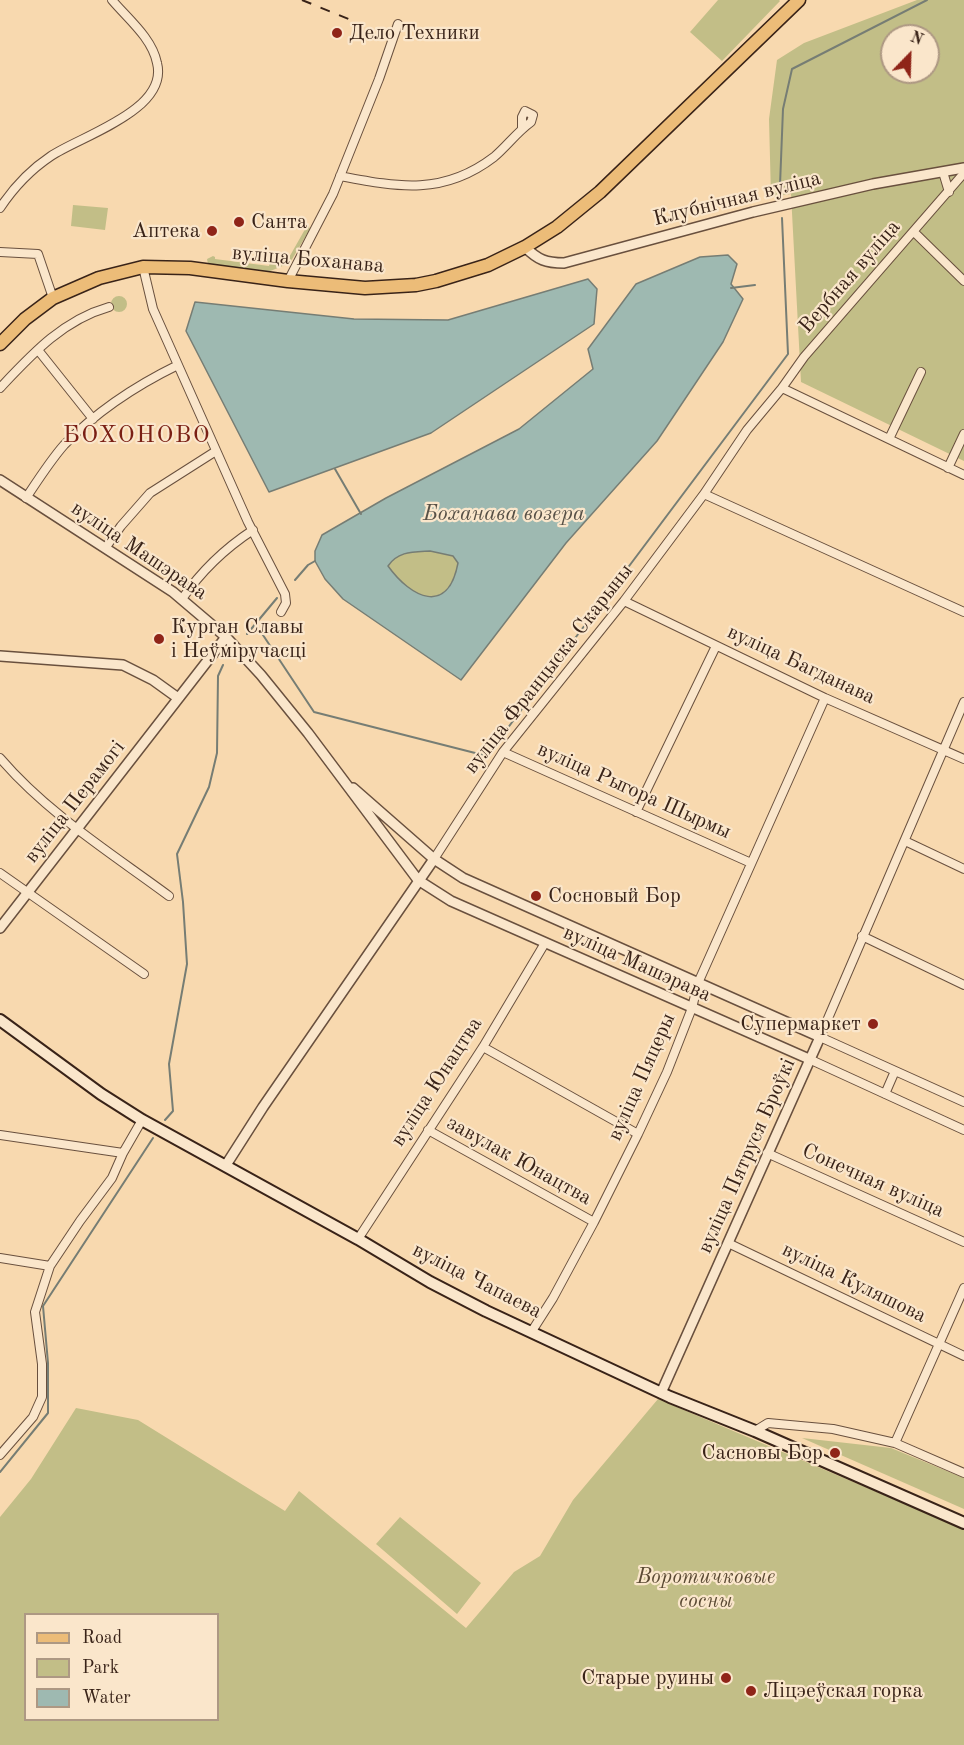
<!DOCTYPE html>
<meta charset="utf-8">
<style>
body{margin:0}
#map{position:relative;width:964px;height:1745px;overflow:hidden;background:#f8d9af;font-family:"Old Standard TT",serif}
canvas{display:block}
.legend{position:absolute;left:24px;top:1613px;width:195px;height:108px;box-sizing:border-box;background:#fae6cb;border:2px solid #ad9883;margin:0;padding:8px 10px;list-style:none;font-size:18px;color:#392318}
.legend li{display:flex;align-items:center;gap:12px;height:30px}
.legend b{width:30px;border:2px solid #ad9883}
.north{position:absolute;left:880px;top:24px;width:60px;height:60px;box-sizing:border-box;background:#fae6cb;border:2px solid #ad9883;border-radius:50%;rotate:23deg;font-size:16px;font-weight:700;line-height:24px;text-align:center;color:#392318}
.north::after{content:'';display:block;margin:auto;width:21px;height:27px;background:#8f2418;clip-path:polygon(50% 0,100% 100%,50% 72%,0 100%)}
</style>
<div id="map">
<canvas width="964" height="1745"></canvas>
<ul class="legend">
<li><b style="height:8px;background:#ecbc78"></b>Road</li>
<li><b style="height:16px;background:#c2be87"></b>Park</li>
<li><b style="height:16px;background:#9eb9b1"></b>Water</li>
</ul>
<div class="north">N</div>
</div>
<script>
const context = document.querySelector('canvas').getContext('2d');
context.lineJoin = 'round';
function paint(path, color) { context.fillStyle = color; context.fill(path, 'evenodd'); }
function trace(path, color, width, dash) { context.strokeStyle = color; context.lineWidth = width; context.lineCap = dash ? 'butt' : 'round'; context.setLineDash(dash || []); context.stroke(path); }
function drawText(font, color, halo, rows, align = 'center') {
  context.font = font + ' "Old Standard TT",serif'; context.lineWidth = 4.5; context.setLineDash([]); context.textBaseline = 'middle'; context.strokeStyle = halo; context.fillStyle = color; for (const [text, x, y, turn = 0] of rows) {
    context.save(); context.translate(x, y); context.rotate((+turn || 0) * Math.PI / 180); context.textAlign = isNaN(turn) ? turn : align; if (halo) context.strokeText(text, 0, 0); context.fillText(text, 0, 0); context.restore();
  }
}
paint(new Path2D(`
 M718,0H779L780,1L722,61L690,32Z
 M917,0H964V461L801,382L791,194L771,197L769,119L777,60L804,43ZM892,36H928V72H892Z
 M73,205L108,208L105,230L71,226Z
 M308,224L310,229L291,261H287Z
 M213,256L215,257V259L269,266L270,261L276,256L285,265L268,272L208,264L207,259Z
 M111 304a8 8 0 1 1 16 0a8 8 0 1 1-16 0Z
 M430,551L453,556L458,563C448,616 411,598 387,566C398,551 413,552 430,551Z
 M658,1399L964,1529V1745H0V1517L31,1479L76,1408L138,1420L285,1511L299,1491L466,1628L514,1572L540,1556L573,1500ZM26,1614H218V1720H26Z
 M802,1438L891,1448L964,1478V1509Z
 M400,1517L481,1583L457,1614L376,1544Z`), '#c2be87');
const water = new Path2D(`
 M728,255L737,264L731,284L743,299L723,342L657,441L566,543L461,680L343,599L325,579L315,561V551L322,535L386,498L519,429L593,369L588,349L636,284L700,257ZM430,551L453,556L458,563C448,616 411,598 388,566C398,551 413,552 430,551Z
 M588,279L597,289L594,324L431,433L269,492L186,331L195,302L354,319L448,320Z`);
paint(water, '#9eb9b1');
trace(water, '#767d74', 1.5);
trace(new Path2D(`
 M780,185L783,109L792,69L927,0
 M731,288L755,285
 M335,469L361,514
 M295,580L308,565L315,561
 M255,623L314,712L483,755L507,729L788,354L782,218
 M247,634L277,598
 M165,1120L173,1111L169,1064L187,964L183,902L177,854L209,787L217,753L218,676L223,665
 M0,1472L48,1413V1363L43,1306L153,1138`), '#767d74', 2);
const minor = new Path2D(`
 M943,172L949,192
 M340,176C398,187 443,196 494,157C507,146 517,132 531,122L533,115L525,111L522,117V128
 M0,208C14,187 30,170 51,156C81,136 169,110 157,63C152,38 128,19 112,0
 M914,232L964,281
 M0,252L38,254L53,298
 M143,267L153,309L248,522L285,594L286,603L281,612
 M288,281L333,194L379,79L398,24
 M38,350L93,419
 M0,388C32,354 63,320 109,307
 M782,388L964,475
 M889,439L921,372
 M948,468L964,434
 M704,494L747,430L782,388L804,357L964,173
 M26,498C38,480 50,461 64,445C97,411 137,385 178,365
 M106,547L121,526L150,493L216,451
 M182,599C202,570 224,549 253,530
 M624,601L825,698L964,759
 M964,702L820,1037L964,1102
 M503,752L751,863
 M0,758C47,813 111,853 169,896
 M636,812L716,646
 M905,841L964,869
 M434,859L503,752L624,601L704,494L964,612
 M0,873L144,974
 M862,936L964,985
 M483,1047L638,1134
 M809,1059L964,1130
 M885,1094L895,1071
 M428,1130L594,1222
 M0,1135L123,1153L142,1120
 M767,1153L964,1242
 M358,1239L483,1047L545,943
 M728,1243L964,1356
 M0,1258L50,1266
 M532,1331L553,1298L594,1222L638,1134L667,1072L692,1008L698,983L825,698
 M755,1431L768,1423L833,1429L895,1443L964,1473
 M895,1443L964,1288
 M0,1455L33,1417L42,1397V1364L35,1312L50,1266L80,1221L112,1178L123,1153`);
const tertiary = new Path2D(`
 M525,247C538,260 546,263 564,263L753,212L873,184L964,168
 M0,480L173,592L226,637L261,675L308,733L418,880L451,901L809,1059
 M0,656L123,665L153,680L178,698
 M353,788L434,859L463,878L820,1037L661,1393
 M0,928L226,637
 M226,1165L263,1107L434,859`);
const secondary = new Path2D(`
 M0,1020L101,1094L142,1120L358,1239L430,1282L486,1311L670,1397L755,1431L964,1523`);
const primary = new Path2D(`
 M0,344L25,319L53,298L99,278L143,267L190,268L288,281L365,288L416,285L436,281L488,265L525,247L557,227L600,192L799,0`);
trace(minor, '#69503e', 10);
trace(tertiary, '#69503e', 12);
trace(secondary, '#392318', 14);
trace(primary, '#392318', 15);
trace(minor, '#fae6cb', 8);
trace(tertiary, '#fae6cb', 9);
trace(secondary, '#fae6cb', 10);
trace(primary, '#ecbc78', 12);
trace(new Path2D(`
 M302,0L351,20`), '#392318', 2, [10, 10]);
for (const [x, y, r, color] of [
 [337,33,6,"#8f2418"],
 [239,222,6,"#8f2418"],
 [212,231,6,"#8f2418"],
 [159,639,6,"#8f2418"],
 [536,896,6,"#8f2418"],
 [873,1024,6,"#8f2418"],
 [835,1453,6,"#8f2418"],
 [726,1678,6,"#8f2418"],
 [751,1691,6,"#8f2418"]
]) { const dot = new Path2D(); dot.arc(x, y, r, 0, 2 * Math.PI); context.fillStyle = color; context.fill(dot); trace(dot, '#fae6cb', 2); }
drawText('21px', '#392318', '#fae6cb', [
 ["Дело Техники",349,33],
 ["Санта",251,222],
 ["Аптека",200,231,"right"],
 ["Курган Славы",171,627],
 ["і Неўміручасці",171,651],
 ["Сосновый Бор",548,896],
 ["Супермаркет",861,1024,"right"],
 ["Сасновы Бор",823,1453,"right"],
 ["Старые руины",714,1678,"right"],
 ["Ліцэеўская горка",763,1691]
], 'left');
drawText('21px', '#392318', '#fae6cb', [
 ["Клубнічная вуліца",737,199,-14],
 ["вуліца Боханава",308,260,5],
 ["Вербная вуліца",850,277,-49],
 ["вуліца Машэрава",139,551,34],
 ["вуліца Багданава",801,665,25],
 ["вуліца Францыска Скарыны",549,669,-52],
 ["вуліца Рыгора Шырмы",634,791,24],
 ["вуліца Перамогі",75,802,-52],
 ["вуліца Машэрава",637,964,24],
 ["вуліца Пяцеры",642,1077,-66],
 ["вуліца Юнацтва",437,1082,-57],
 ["вуліца Пятруся Броўкі",747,1156,-66],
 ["завулак Юнацтва",519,1161,29],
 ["Сонечная вуліца",873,1181,24],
 ["вуліца Чапаева",477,1281,27],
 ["вуліца Куляшова",854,1283,26]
]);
drawText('italic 21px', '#5b4a34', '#fae6cb', [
 ["Воротичковые",706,1577],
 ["сосны",706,1601]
]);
drawText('italic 22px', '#575046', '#fae6cb', [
 ["Боханава возера",504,514]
]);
context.letterSpacing = '1.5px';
drawText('24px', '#7a1f14', '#fae6cb', [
 ["БОХОНОВО",137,436]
]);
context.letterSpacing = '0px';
</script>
